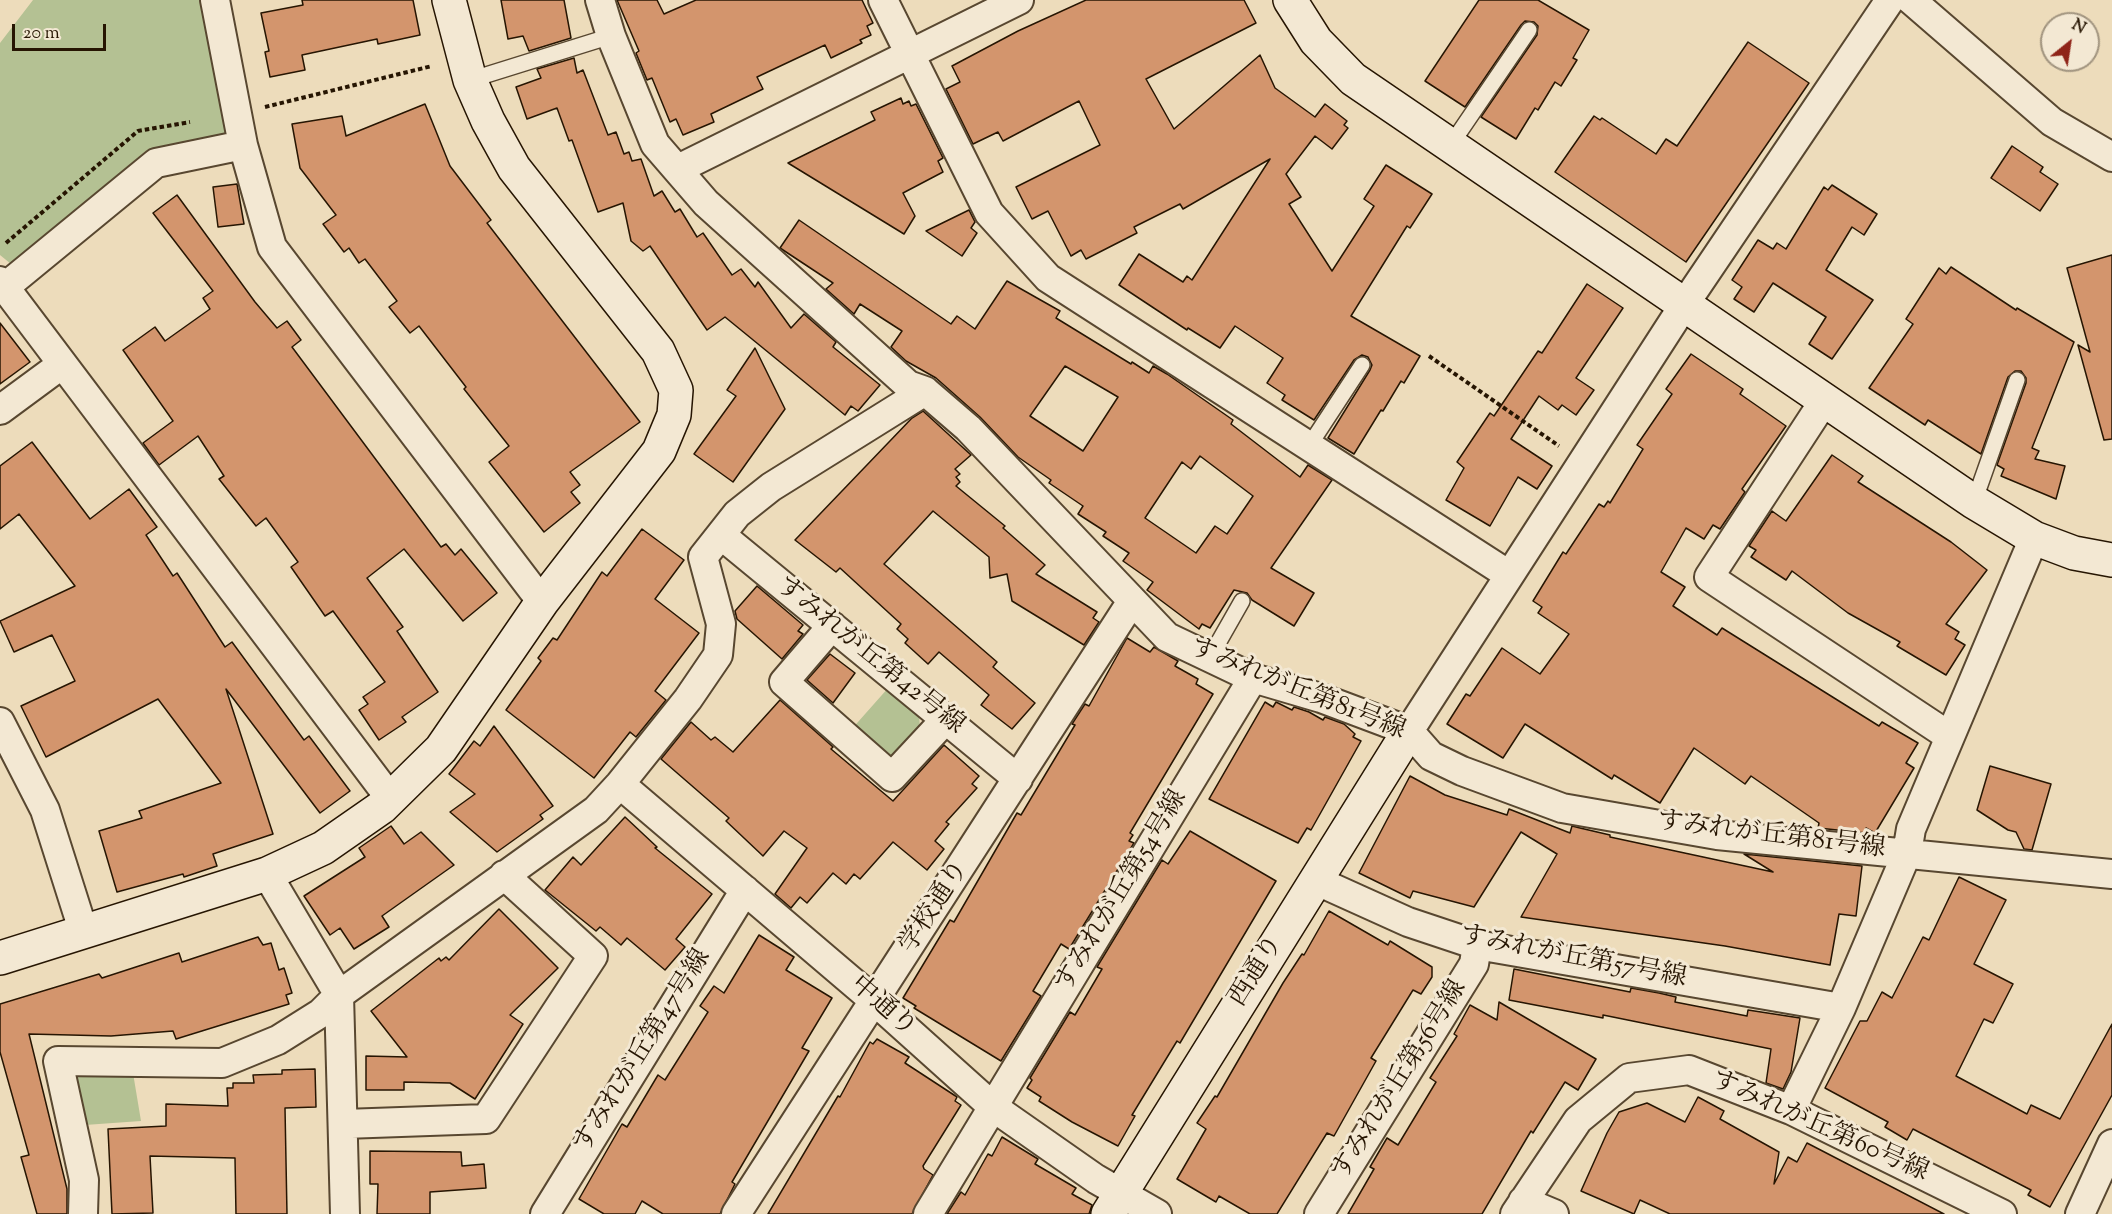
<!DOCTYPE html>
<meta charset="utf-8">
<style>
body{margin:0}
#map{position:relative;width:2112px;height:1214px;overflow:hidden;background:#eddcbb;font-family:"Sorts Mill Goudy",serif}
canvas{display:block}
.north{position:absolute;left:2040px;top:12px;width:60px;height:60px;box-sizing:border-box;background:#f3e8d3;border:2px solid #a1947f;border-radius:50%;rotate:30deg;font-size:16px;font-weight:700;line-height:24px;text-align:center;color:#261502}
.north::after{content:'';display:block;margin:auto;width:21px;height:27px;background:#8f2418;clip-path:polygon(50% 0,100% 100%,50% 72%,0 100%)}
.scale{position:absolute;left:12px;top:24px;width:94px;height:27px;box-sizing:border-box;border:3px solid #261502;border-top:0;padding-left:8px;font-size:18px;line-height:21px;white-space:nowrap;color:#261502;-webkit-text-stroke:4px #f3e8d3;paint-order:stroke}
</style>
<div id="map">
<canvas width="2112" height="1214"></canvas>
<div class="north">N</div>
<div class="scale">20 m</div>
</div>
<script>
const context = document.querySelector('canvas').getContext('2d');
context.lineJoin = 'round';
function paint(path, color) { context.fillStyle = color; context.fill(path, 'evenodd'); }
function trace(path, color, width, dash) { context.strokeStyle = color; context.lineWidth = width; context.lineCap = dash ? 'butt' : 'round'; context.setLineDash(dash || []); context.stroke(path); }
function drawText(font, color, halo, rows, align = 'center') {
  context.font = font + ' "Sorts Mill Goudy","Noto Serif JP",serif'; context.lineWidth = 6; context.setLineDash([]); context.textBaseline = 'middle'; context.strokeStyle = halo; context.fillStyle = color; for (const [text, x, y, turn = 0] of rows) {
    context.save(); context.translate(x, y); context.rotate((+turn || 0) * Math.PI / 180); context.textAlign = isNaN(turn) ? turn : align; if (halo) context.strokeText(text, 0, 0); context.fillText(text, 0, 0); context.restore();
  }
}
paint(new Path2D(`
 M33,0H200L226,133L147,150L11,264L0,255V43Z
 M889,687L919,713L920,730L893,757L880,756L850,731Z
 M72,1070L133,1073L141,1121L85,1125Z`), '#b4c193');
const building = new Path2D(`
 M302,0H413L420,35L378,44L377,39L302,55L305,70L270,77L265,52L269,51L261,13L303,5Z
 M501,0H564L571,38L529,51L523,36L508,39Z
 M617,0H657L664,14L696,0H862L873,23L867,26L871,35L860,40L862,43L831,58L825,45L757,77L763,89L711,114L714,122L683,135L676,119L670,122L652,78L647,80L636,53L639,51Z
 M1086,0H1244L1256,23L1146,79L1174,129L1260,55L1275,88L1315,117L1325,104L1347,121L1344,125L1348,128L1332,149L1315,136L1286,174L1301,197L1289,204L1332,271L1374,206L1364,199L1386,165L1432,194L1410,228L1407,226L1351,316L1420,356L1404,383L1401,381L1383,411L1381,410L1354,454L1328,438L1370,370L1372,365L1368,357L1362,355L1354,360L1314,420L1282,400L1285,395L1267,383L1283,358L1235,326L1220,348L1188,328L1187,330L1119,285L1139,254L1183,282L1187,276L1192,280L1270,159L1183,209L1180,204L1134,227L1137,233L1086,259L1081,250L1071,256L1048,211L1032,219L1016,187L1100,145L1079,101L1003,141L998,132L973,144L946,89L960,82L952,66L1018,31Z
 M1479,0H1538L1589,30L1573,58L1577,60L1561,86L1555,82L1538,110L1535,108L1516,139L1481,117L1537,35L1538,26L1534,22L1525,21L1521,25L1465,107L1425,81Z
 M1748,42L1809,83L1686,262L1555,172L1594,116L1600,120L1602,118L1656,154L1666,139L1677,146Z
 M574,58L577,73L583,70L608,135L616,132L624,154L629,152L632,161L641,159L654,196L662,191L675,212L680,209L697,237L703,233L732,275L741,269L755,287L758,282L791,328L804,314L836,342L833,347L880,385L858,411L851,406L845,415L725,317L707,330L650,246L643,251L631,241L623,203L598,212L572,140L569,141L557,108L527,119L516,87L541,78L537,69Z
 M901,98L903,104L909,101L911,106L916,104L943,158L938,161L943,172L903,193L915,216L904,234L788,163L875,120L871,112Z
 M425,104L450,166L491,220L487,223L640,422L570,472L580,485L571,492L580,503L544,532L489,462L509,446L464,389L466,387L419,326L410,333L389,307L397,301L365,259L359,263L349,248L344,252L323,224L336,215L300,168L292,124L342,116L346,136Z
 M2012,146L2043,167L2040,172L2058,184L2040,211L1991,178Z
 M237,184L244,224L218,227L213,187Z
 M1832,185L1877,214L1864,235L1852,227L1826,270L1873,300L1832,359L1809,344L1826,317L1773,283L1754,312L1734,299L1742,287L1732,280L1758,240L1773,249L1777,243L1786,249L1824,187L1828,190Z
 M177,195L255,302L277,328L287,321L301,340L292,347L441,547L446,544L455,555L461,549L497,593L463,621L404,549L367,578L403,627L397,631L438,692L402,717L406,722L379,740L359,710L368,704L363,697L385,682L333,611L325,616L291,567L298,562L266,518L256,526L219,479L224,476L198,436L159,465L143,443L173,421L123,350L155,327L165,341L210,309L203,298L213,291L153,213Z
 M969,210L975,222L971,228L977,233L962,256L926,231Z
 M799,220L951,324L957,316L975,329L1007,281L1060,311L1056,318L1131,364L1132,362L1149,373L1153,366L1167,374L1233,420L1231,424L1300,477L1308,465L1332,480L1271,568L1314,593L1294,626L1252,600L1247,593L1234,590L1210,628L1202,624L1199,629L1147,590L1153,582L1123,561L1129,553L1103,536L1106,532L1078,514L1083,506L1049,483L1051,480L1018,457L980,417L936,378L906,361L891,347L902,331L860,304L854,314L826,289L833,283L780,248ZM1065,366L1118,397L1083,451L1030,416ZM1200,456L1253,496L1227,534L1215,526L1196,553L1145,518L1182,462L1191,469Z
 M2112,255V439L2104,440L2078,345L2090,352L2067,268Z
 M1951,267L2016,310L2017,308L2074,342L2032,448L2039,451L2035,459L2065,466L2056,499L2001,476L2004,469L1997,465L2026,383V378L2021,371H2015L2008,377L1981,454L1928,420L1925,425L1869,388L1913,324L1906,319L1939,268L1946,274Z
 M1587,284L1623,308L1576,378L1594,390L1576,415L1562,405L1558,410L1539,396L1511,439L1552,466L1537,489L1518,477L1490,526L1446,500L1464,468L1457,462L1490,413L1494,416L1538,351L1542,353Z
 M0,323L30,362L0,384Z
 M755,348L785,409L733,482L694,454L736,396L727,390Z
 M1691,354L1743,389L1740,394L1786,426L1742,489L1745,492L1720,529L1713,525L1704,539L1686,528L1661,572L1685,587L1673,606L1717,635L1722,628L1879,726L1882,722L1918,743L1906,763L1914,768L1875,833L1866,828V833L1818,828L1819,823L1751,776L1745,784L1694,748L1660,803L1614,775L1612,779L1525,724L1503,758L1447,724L1466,694L1470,696L1502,648L1540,674L1569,634L1538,613L1542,607L1533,601L1563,552L1566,554L1599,504L1604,507L1608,501L1610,503L1643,449L1637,445L1672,394L1666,389Z
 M923,411L971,455L955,469L960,474L956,477L960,482L956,486L1005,526L1003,528L1045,565L1036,574L1097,612L1093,618L1099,622L1084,645L1012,601L1007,574L990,578L989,557L933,511L884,564L997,662L993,667L1035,703L1012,729L981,705L989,695L939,652L928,664L905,643L908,639L897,629L901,624L840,568L836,572L795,540L912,418Z
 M32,442L90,519L129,489L157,527L146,535L173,576L177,573L225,647L232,642L304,740L309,736L350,791L320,813L226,689L273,834L213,854L217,866L184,877L183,874L117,892L99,831L142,818L139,811L221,783L158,699L46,757L21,706L75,681L52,635L14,652L0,621L75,586L19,514L0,529V466Z
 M1832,455L1863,476L1858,482L1951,542L1987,570L1946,624L1959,632L1955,639L1965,645L1946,675L1897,646L1900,642L1848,613L1792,571L1786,580L1751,557L1756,550L1749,546L1772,511L1786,521Z
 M642,529L684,560L655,599L699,633L655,691L666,700L636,737L630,732L594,778L506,710L541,661L538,658L553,638L557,640L602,572L607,576Z
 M757,586L803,625L798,631L803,634L782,659L737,619L735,611Z
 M1127,638L1150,652L1154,647L1178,661L1175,666L1198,679L1196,684L1213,694L1130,833L1133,835L1129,841L1134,843L1069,949L1061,944L1033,991L1041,996L1001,1061L914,1008L916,1006L903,998L950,920L954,922L1017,813L1021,815L1075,725L1072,724L1085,704L1089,706Z
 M830,654L855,673L833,703L807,680Z
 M780,700L833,747L831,749L893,801L944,745L979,776L972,784L977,788L946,822L949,824L935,841L944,849L927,870L893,842L860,879L854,874L846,884L833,873L807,903L800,897L791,908L775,894L807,848L784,831L763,856L726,821L729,818L661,759L691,722L711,740L715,737L733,752Z
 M1265,702L1273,707L1276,702L1292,710L1294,707L1309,712L1323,720L1325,717L1344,724L1355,734L1353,737L1361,741L1311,830L1307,828L1298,843L1209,799Z
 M494,726L553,806L540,815L543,819L497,852L450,812L475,794L449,774L474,741L480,746Z
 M1990,766L2051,784L2032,850L2024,849L2016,832L2008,830L1977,810Z
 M1410,776L1445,795L1507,815L1509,809L1570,833L1572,826L1580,828L1610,835V837L1773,872L1744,854L1862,866L1856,916L1839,914L1830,965L1725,946L1521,917L1557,854L1521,832L1474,907L1413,891L1410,898L1359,873Z
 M625,817L657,847L655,848L712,894L676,939L685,947L665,970L627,938L621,945L600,927L596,931L545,890L573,857L581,865Z
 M391,826L404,844L421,832L454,865L382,916L389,927L354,949L340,928L330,935L304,896L365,857L359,848Z
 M1190,831L1276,881L1180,1043L1177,1041L1132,1115L1135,1116L1118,1146L1072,1122L1039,1101L1041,1097L1027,1088L1032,1080L1030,1078L1070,1012L1075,1015L1102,969L1097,967L1162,860L1168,864Z
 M1959,877L2006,900L1974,964L2013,984L1993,1023L1984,1019L1956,1076L2027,1114L2031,1105L2060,1119L2112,1024V1095L2050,1207L2028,1195L2031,1190L1913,1129L1907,1140L1885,1127L1888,1122L1825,1088L1860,1021H1867L1882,992L1892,998L1923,937L1929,940Z
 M499,909L558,968L510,1015L523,1024L475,1099L450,1083L404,1082V1090H366V1056L407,1057L371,1011L439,958L441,961L446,957L449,960Z
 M1329,911L1388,945L1390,941L1432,967V977L1421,994L1413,990L1371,1058L1376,1061L1334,1136L1327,1133L1277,1214H1250L1219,1196L1216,1202L1177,1179L1206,1129L1197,1123L1215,1096L1217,1097L1283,983L1302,954L1304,955Z
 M759,935L794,957L786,970L832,998L802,1048L809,1051L732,1182L735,1184L720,1214H663L642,1201L635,1214H604L579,1199L622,1124L627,1127L658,1075L665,1080L708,1012L700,1006L714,986L724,993Z
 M258,937L263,945L271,943L279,970L284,968L292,993L286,995L289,1004L176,1039L173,1031L111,1036L29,1034L67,1189V1214H37L21,1157L29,1155L0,1052V1004L99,974L102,978L179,953L182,962Z
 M1514,969L1630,992L1631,988L1659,993L1676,997L1675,1002L1747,1016L1748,1010L1800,1018L1791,1072L1783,1089L1766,1083L1771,1049L1603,1015V1018L1509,1000Z
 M1499,1002L1596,1059L1578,1090L1565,1082L1533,1133L1531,1131L1482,1214H1348L1374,1169L1370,1167L1387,1138L1398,1145L1436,1082L1430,1078L1457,1036L1454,1034L1470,1005L1497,1020Z
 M877,1039L909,1057L905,1063L954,1095L957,1097L955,1101L961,1105L923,1166L924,1169L933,1175L912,1214H768L838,1096L840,1097L870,1042L873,1044Z
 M315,1069L316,1107L285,1108L287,1214H236L235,1158L150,1156L153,1213L112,1214L108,1129L166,1126V1104L228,1106L227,1088H233V1083H254L253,1075L282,1074V1070Z
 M1698,1097L1724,1111L1720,1119L1779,1152L1774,1184L1788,1157L1797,1162L1807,1143L1944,1214H1670L1640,1200L1634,1214L1581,1191L1607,1133L1619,1112L1647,1103L1685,1122Z
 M1002,1137L1038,1159L1035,1164L1076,1188L1072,1194L1092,1205L1089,1214H947L961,1192L965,1195L988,1154L992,1156Z
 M370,1151L461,1152L462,1166L484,1164L486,1188L430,1192V1214H377L378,1184H370Z`);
paint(building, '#d3956d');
trace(building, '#261502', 1.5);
const lane = new Path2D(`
 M470,80L611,36
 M1450,146L1529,30
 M1309,446L1362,365
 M1974,502L2017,380
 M1209,659L1242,601`);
const street = new Path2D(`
 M215,0L243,145L272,247L542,602
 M600,0L611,36L655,144L706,203L908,385L925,391L968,428L1167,637L1253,678L1321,698L1409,731L1431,756L1462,771L1562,808L1717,835L2112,874
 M883,0L989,213L1048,278L1509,575
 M1911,0L2052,122L2112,157
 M678,169L1019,0
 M0,281L390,798
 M5,287L156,163L243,145
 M1824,401L1709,577L1949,736
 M0,410L61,365
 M721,535L1018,779
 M832,626L784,682L892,777L946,719
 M0,722L45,810L84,933
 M1409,731L1684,305L1890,0
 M620,784L876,1002L993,1107L1096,1179L1157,1214
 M267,874L339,995L345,1214
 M1315,880L1408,922L1477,945L1841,1008
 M1791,1110L1841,1008L1907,853L1911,829L2034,538
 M344,1124L486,1119L593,956L504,875
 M1523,1201L1554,1214
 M83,1214L84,1180L58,1061L222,1063L278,1040L321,1013L339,995L596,810L620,784L688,699L718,655L721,624L703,557L737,514L771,487L925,391
 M545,1214L745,890
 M736,1214L1132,601
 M928,1214L1253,678
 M1319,1214L1474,964L1477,945
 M1515,1214L1578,1120L1629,1078L1689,1070L1791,1110L2002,1214
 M2080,1214L2112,1144`);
const secondary = new Path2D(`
 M1290,0L1316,41L1353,79L1974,502L2034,538L2074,553L2112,560
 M0,958L267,874L323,848L382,807L441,749L542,602L659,451L674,415L676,390L658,351L514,168L488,121L470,80L449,0
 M1108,1214L1409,731`);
trace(lane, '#584730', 18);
trace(street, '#584730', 32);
trace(secondary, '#261502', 36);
trace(new Path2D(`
 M265,107L432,66
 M6,243L138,131L190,122
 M1429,356L1559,446`), '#261502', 4, [4.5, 3]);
trace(lane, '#f3e8d3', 15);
trace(street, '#f3e8d3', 28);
trace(secondary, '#f3e8d3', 33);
drawText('26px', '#261502', '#f3e8d3', [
 ["すみれが丘第42号線",869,657,39],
 ["すみれが丘第81号線",1297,691,22],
 ["すみれが丘第81号線",1771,837,7],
 ["すみれが丘第54号線",1123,892,-59],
 ["学校通り",936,908,-57],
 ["すみれが丘第57号線",1573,959,11],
 ["西通り",1258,972,-58],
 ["中通り",882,1008,41],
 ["すみれが丘第47号線",644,1052,-58],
 ["すみれが丘第56号線",1401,1081,-58],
 ["すみれが丘第60号線",1819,1128,24]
]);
</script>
